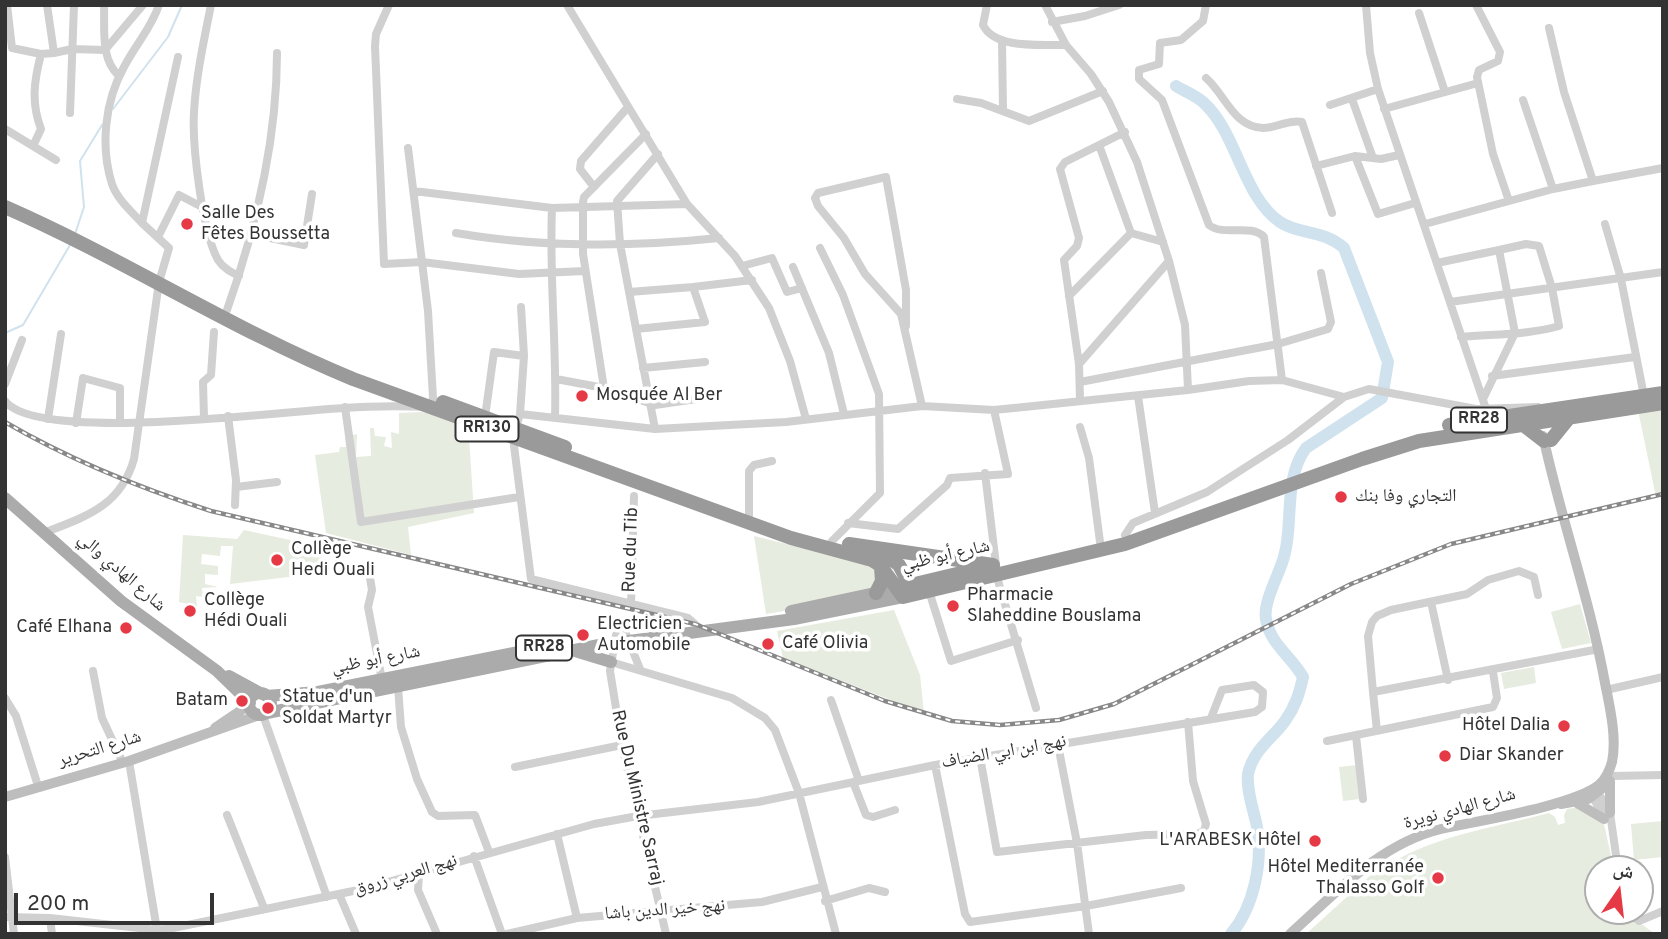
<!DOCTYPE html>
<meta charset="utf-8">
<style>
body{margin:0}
#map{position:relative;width:1668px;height:939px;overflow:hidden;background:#fff;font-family:Overpass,"Noto Naskh Arabic",sans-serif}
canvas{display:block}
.frame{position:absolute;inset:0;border:7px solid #333;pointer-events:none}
.north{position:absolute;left:1584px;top:855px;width:70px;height:70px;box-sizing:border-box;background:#fff;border:2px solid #adadad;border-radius:50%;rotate:14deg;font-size:19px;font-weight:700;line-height:28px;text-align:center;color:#333}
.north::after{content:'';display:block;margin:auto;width:24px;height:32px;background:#e63946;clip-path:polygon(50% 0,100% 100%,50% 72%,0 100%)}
.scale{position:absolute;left:14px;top:893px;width:200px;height:32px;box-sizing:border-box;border:4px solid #333;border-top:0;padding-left:9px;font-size:21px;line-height:24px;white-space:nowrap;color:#333;-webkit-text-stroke:5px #fff;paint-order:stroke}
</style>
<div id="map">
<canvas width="1668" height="939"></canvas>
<div class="frame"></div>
<div class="north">ش</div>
<div class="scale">200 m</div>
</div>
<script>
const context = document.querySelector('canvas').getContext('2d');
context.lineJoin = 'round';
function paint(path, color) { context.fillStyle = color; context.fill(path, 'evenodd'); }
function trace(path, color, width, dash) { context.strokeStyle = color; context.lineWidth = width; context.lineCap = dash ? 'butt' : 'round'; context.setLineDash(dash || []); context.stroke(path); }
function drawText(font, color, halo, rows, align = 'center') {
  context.font = font + ' Overpass,"Noto Naskh Arabic",sans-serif'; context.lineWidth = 7; context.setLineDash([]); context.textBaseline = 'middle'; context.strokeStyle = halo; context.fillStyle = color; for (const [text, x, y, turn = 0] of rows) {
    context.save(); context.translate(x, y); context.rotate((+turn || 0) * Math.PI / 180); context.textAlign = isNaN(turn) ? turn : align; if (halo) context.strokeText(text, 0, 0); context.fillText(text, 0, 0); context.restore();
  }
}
paint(new Path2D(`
 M1663,405V496L1656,497L1638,410Z
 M422,412L468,423L474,513L408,527L411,555L326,533L315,455L339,452L340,447H346L345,437L357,434L356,457L371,456L370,428H374L375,436L386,437L384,446L392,448L391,432L399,434V413Z
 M244,530L322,547V573L230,584L233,546H221L220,556L202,554L201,564L218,566V575L205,574V584L218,587L202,588L203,597L196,596L197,606L179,602L183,535L237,539Z
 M754,536L884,568L882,586L815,606L766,614Z
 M1580,604L1591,643L1562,649L1551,612Z
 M894,610L920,675L924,713L783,658L777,631Z
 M1534,667L1536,683L1504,689L1501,673Z
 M1357,765L1360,799L1343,801L1339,767Z
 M1582,807L1604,824L1614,869L1599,864L1598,911H1624L1655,934H1306L1371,875L1380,870L1383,874L1392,868L1390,864C1436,835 1497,827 1549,813L1555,817L1558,825L1565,823L1564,815L1567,809Z
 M1663,821V857L1634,860L1631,824Z`), '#e6ecdf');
trace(new Path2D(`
 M113,109L168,37L182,5
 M75,234L84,207L80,161L102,125
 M5,333L23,325L70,245`), '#cfe2ee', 2);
trace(new Path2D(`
 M1176,86C1184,91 1197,96 1204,103C1237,133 1243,197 1280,222C1299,235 1322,229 1344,248L1388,362L1382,398L1306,448C1282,480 1295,527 1282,563C1277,578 1263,604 1266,619C1270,644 1291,656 1303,677C1299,695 1295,707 1285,721C1272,739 1253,750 1248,774C1246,790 1254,811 1257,827C1263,862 1254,907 1231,934`), '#cfe2ee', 12);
trace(new Path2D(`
 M7,5L12,48L41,54
 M104,5C105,29 100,59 119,76
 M211,5C204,40 196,76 194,112C192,145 202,231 218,260C223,268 231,272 239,276
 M389,5L376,34L375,46L384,264L422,262L519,274L585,271
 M567,5L687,204L735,256L769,308L790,361L806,419
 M987,5L983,25C995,50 1043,44 1066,45
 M1045,5L1066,45L1091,74L1109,102L1137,162L1169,261L1185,325L1188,390
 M1206,5L1203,21L1181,40L1160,43L1159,64L1139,70V79L1162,100L1209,225C1224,237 1251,223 1264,237L1282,380
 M1366,5L1370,53L1378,89L1486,409
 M1476,5L1500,52L1498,61L1479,70L1477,77L1493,154L1509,201
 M1419,13L1445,92
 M1052,22L1085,16L1119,5
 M1549,28L1564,92L1593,181L1553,189
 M1002,40L1003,110
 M54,53L72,49L105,50L143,5
 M1206,78C1225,94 1233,127 1263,128C1276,128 1290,119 1302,122L1332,213
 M957,99L981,103L1029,121L1103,91
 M1352,99L1373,158
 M1330,105L1378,89
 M1384,109L1478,83
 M70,113L74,5
 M5,129L56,160
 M1099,145L1131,233
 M33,146L41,129C31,103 34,81 41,54L54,53L47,5
 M1355,156L1378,214L1415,203
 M1316,166L1355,156L1381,159L1399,155
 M1593,181L1663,168
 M594,187L580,169L581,161L628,107
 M414,191L552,208L687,204
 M552,208C549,278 557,347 555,417
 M142,223C131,211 117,199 112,184C100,146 105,101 124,67C135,45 151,29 159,5
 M1425,224L1553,189L1523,100
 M1605,224L1621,279L1644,396
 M456,233C543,248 632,247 719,238
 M1131,233L1163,242
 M251,234L304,245L312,194
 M158,237L179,195L204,208
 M820,248L843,295L879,394L880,493L832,541
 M1437,263L1499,250
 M742,266L772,258L787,292L802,288
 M793,267L829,353L844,414
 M693,287L752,280
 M629,292L693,287L705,322L636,329
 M1069,296L1131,233
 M1450,302L1663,272
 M227,310C256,228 277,140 277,53
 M906,326V290L886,177L818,193L815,198L818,206L844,238L865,274L901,314L922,406
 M1461,337C1493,334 1528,335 1559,326L1552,288L1539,246L1526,244L1499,250L1515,333L1483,399
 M1079,364L1169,261
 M643,368L705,362
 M1492,376L1635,357
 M556,379L604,388L655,405L703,398
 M1080,382L1278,344L1328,329L1331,322L1321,273
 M5,384L22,340
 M604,388L583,254V202L584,197L646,134
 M1138,396L1155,513
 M1080,400L1079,364L1064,260L1077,246L1079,238L1060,169L1065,162L1125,132
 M5,401C38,444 285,411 344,408C372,406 401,406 430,407L433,398L428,311L408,148
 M345,407L361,522L519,497
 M520,414L524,356L521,307
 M228,416L236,480L235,505
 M485,417L494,352L524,356
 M204,418L203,382L211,375L214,332
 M48,419L61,334
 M76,423L83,378L120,388V422
 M1080,427L1089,458L1100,542
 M655,429L620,244L617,201L658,154
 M985,473L996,565
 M236,487L277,482
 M749,515V471L754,465L772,461
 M848,523L898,529L947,485L950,478L1008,474L994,410
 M46,532C88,516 121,505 134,459L159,282L169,248L142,223L178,57
 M1125,535L1133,523L1207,492L1288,440L1344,397L1369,389L1476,409L1538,407
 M368,566L372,590L368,607L382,680
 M996,574L1036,708
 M929,591L951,661L1018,640
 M1431,602L1448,680
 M631,605L634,496
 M703,631L688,618L531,579L513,438L520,414L655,429L786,422L922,406L994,410L1024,407L1188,390L1249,381L1282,380L1344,397
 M626,634L640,669
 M616,635L610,671L622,745L666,934
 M611,662L732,698L765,718L775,730L799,793L836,934
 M93,671L102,718L123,763
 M398,687L401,727L417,779L432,812L438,816L475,815L489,852
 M1606,690L1663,677
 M1373,692L1368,636L1372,622L1377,616L1391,610L1467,594L1488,580L1519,571L1534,577L1538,595
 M5,698L16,716L38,786
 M831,700L859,781
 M263,715L327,897
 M1377,731L1373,692L1599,649
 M1356,736L1363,799
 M1327,741L1493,707L1497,698L1493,672
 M1058,745L1077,843L1089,934
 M980,757L997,852L1146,835L1197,834L1204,831L1206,824L1193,781L1188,722
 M129,761L157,930
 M935,765L965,914L970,922L1086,906L1181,888
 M515,767L622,745
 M1612,776L1663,775
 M853,782L866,815L873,817L895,810
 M1596,789L1610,813L1618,869
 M1591,793L1604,819
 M227,815L264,908
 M557,834L577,918
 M474,856L502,934
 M5,857L14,934
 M419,874L418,890L437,934
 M339,894L356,934
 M825,901L869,888L885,892
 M1628,911L1639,921L1663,911
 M5,917L50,918L157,930L173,928L363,889L594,824L638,816L758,802L935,765L1255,712L1262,707L1263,692L1254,685L1222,690L1211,718
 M50,918L52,934
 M507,934L577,918L762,902L822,887`), '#d0d0d0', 8);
trace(new Path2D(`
 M215,728L249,705
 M1610,781V813
 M5,797L129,761L259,715
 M1577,803L1604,819
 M1561,804L1588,799L1608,784
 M1290,934C1336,893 1379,844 1441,829C1476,821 1573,806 1599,785C1605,780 1610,770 1612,762C1617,738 1610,708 1605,683C1590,600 1561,519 1543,436`), '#bdbdbd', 10);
trace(new Path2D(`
 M5,498L121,601L217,671L250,703
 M791,611L898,588
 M575,651L611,662
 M229,676L262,694
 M249 704a11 11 0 1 1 22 0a11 11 0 1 1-22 0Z
 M266,696L318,692L534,649
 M267,713L599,645L794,619L903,597`), '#ababab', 12);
trace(new Path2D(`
 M5,207C124,259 233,330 353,379L791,538L872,560L880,565L903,597L1125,544L1362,459L1419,441L1663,403
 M443,402L565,447
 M1522,424L1544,441
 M1449,425L1663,393
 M1551,440L1568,419
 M849,544L993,565
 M883,553L899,565L913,591
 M898,588L982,568
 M876,593L882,581L881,567`), '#9a9a9a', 14);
const rail = new Path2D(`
 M5,422C70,460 140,488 211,511L695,624L885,701L952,721L1000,725L1059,720L1114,704L1351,584L1451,544L1663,494`);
trace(rail, '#888', 4.5);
trace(rail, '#fff', 2, [5]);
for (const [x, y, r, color] of [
 [187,224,7,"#e63946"],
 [582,396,7,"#e63946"],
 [1341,497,7,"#e63946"],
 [277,560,7,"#e63946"],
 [953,606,7,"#e63946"],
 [190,611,7,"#e63946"],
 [126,628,7,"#e63946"],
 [583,635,7,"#e63946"],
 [768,644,7,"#e63946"],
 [242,701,7,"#e63946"],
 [268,708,7,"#e63946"],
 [1564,726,7,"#e63946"],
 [1445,756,7,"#e63946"],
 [1315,841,7,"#e63946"],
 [1438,878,7,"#e63946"]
]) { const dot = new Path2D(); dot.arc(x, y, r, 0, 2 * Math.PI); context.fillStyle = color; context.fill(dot); trace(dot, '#fff', 2.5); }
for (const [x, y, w] of [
 [1479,420,56],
 [487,429,63],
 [544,648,56]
]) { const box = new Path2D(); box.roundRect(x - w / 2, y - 12.5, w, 25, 5); context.fillStyle = '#fff'; context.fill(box); trace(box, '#333', 2); }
drawText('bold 16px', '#333', null, [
 ["RR28",1479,420],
 ["RR130",487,429],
 ["RR28",544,648]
]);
drawText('18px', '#333', '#fff', [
 ["Salle Des",201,214],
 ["Fêtes Boussetta",201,235],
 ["Mosquée Al Ber",596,396],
 ["التجاري وفا بنك",1355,497],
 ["Collège",291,550],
 ["Hedi Ouali",291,571],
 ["Pharmacie",967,596],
 ["Slaheddine Bouslama",967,617],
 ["Collège",204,601],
 ["Hédi Ouali",204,622],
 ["Electricien",597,625],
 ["Automobile",597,646],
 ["Café Elhana",112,628,"right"],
 ["Café Olivia",782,644],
 ["Statue d'un",282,698],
 ["Soldat Martyr",282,719],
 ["Batam",228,701,"right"],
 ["Hôtel Dalia",1550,726,"right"],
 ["Diar Skander",1459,756],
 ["L'ARABESK Hôtel",1301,841,"right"],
 ["Hôtel Mediterranée",1424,868,"right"],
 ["Thalasso Golf",1424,889,"right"]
], 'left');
drawText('18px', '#333', '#fff', [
 ["Rue du Tib",632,550,-88],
 ["شارع أبو ظبي",946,557,-13],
 ["شارع الهادي والي",121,573,41],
 ["شارع أبو ظبي",376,661,-11],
 ["شارع التحرير",100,750,-17],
 ["نهج ابن ابي الضياف",1004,753,-10],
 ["Rue Du Ministre Sarraj",636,798,77],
 ["شارع الهادي نويرة",1460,810,-15],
 ["نهج العربي زروق",406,876,-16],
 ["نهج خير الدين باشا",665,911,-4]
]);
</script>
